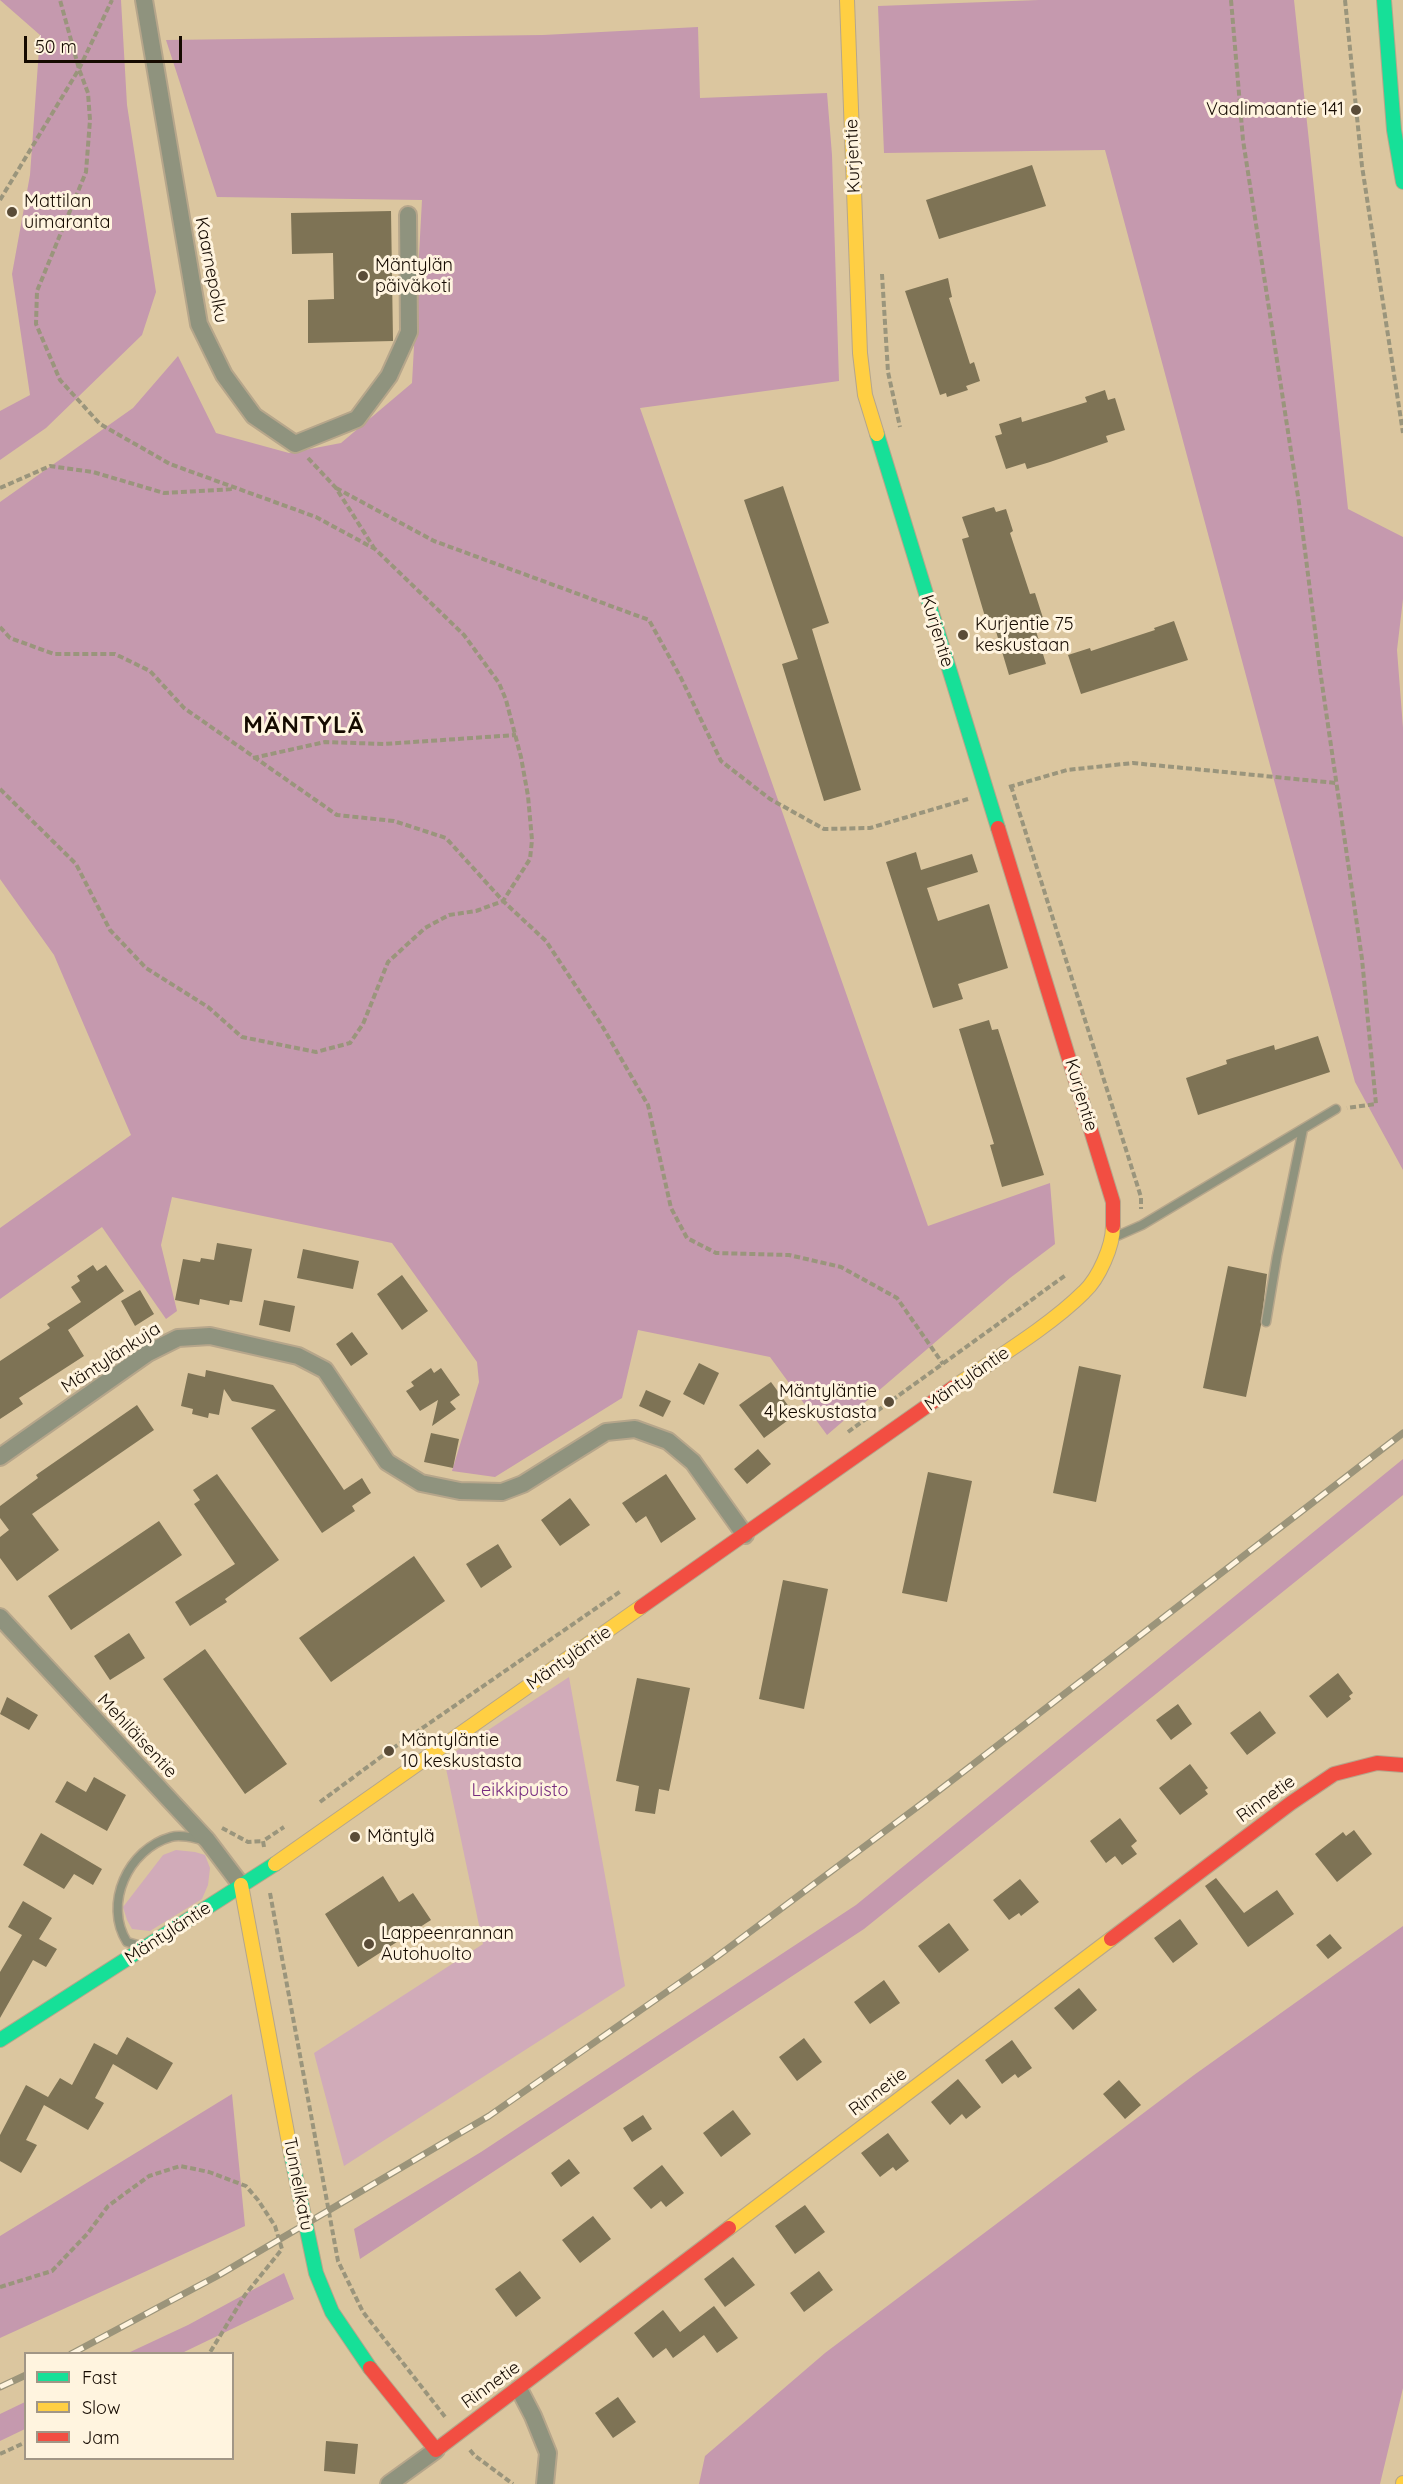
<!DOCTYPE html>
<meta charset="utf-8">
<style>
body{margin:0}
#map{position:relative;width:1403px;height:2484px;overflow:hidden;background:#dbc69f;font-family:Quicksand,sans-serif}
canvas{display:block}
.legend{position:absolute;left:24px;top:2352px;width:210px;height:108px;box-sizing:border-box;background:#fff4df;border:2px solid #a19686;margin:0;padding:8px 10px;list-style:none;font-size:18px;color:#150a00}
.legend li{display:flex;align-items:center;gap:12px;height:30px}
.legend b{width:30px;border:2px solid #a19686}
.scale{position:absolute;left:24px;top:36px;width:158px;height:27px;box-sizing:border-box;border:3px solid #150a00;border-top:0;padding-left:8px;font-size:18px;line-height:21px;white-space:nowrap;color:#150a00;-webkit-text-stroke:4px #fff4df;paint-order:stroke}
</style>
<div id="map">
<canvas width="1403" height="2484"></canvas>
<ul class="legend">
<li><b style="height:8px;background:#16e098"></b>Fast</li>
<li><b style="height:8px;background:#ffcf43"></b>Slow</li>
<li><b style="height:8px;background:#f24e42"></b>Jam</li>
</ul>
<div class="scale">50 m</div>
</div>
<script>
const context = document.querySelector('canvas').getContext('2d');
context.lineJoin = 'round';
function paint(path, color) { context.fillStyle = color; context.fill(path, 'evenodd'); }
function trace(path, color, width, dash) { context.strokeStyle = color; context.lineWidth = width; context.lineCap = dash ? 'butt' : 'round'; context.setLineDash(dash || []); context.stroke(path); }
function drawText(font, color, halo, rows, align = 'center') {
  context.font = font + ' Quicksand,sans-serif'; context.lineWidth = 6; context.setLineDash([]); context.textBaseline = 'middle'; context.strokeStyle = halo; context.fillStyle = color; for (const [text, x, y, turn = 0] of rows) {
    context.save(); context.translate(x, y); context.rotate((+turn || 0) * Math.PI / 180); context.textAlign = isNaN(turn) ? turn : align; if (halo) context.strokeText(text, 0, 0); context.fillText(text, 0, 0); context.restore();
  }
}
paint(new Path2D(`
 M569,1677L625,1986L344,2166L314,2053L483,1944L444,1759Z
 M176,1850L195,1852L205,1855L210,1868L208,1885L202,1899L150,1931L132,1929L127,1920L123,1907L163,1855Z`), '#d1abb9');
paint(new Path2D(`
 M0,0H121L127,105L156,292L142,335L46,428L0,460V411L30,395L12,274L30,175L40,35Z
 M1039,0H1294L1348,509L1403,537V599L1397,650L1403,728V1170L1355,1082L1105,150L884,153L878,6Z
 M698,27L700,98L827,93L832,155L839,381L640,408L928,1226L1050,1183L1055,1244L1010,1278L827,1435L770,1357L638,1330L622,1398L495,1477L452,1471L479,1382L477,1362L392,1243L172,1197L161,1245L177,1311L166,1319L102,1227L0,1299V1228L131,1135L54,955L0,879V502L133,408L178,356L216,433L289,453L341,443L412,383L422,200L217,197L166,40L543,35Z
 M1403,1459V1495L864,1929L360,2259L354,2229L481,2152L856,1905Z
 M1403,1926V2388L1380,2484H699L705,2456L825,2353L1194,2075Z
 M232,2094L245,2226L0,2338V2236Z
 M284,2273L294,2299L182,2353H128L188,2325Z
 M25,2402V2429L0,2441V2414Z`), '#c599ae');
paint(new Path2D(`
 M1032,165L1046,206L939,239L926,200Z
 M391,211L393,341L308,343V300L334,299L333,253L292,254L291,213Z
 M948,278L952,297L949,298L970,364L974,362L980,381L966,386L968,390L947,397L946,393L940,395L905,291Z
 M1105,390L1108,400L1115,398L1125,430L1106,436L1108,442L1050,462L1027,469L1025,463L1006,469L995,436L1002,434L999,424L1021,417L1022,422L1087,402L1085,397Z
 M783,486L829,623L812,629L861,790L824,801L782,664L798,659L744,500Z
 M994,507L996,512L1006,509L1013,531L1010,533L1030,594L1035,593L1043,618L1033,621L1046,664L1009,675L992,618L986,620L962,539L969,537L962,517Z
 M1174,621L1188,660L1081,694L1068,655L1090,648L1091,651L1155,630L1154,628Z
 M916,852L921,870L972,854L978,872L927,888L938,921L989,904L1008,968L958,984L963,999L933,1008L886,862Z
 M989,1020L992,1030L998,1029L1044,1175L1002,1187L990,1145L994,1144L959,1029Z
 M1318,1036L1330,1072L1198,1115L1186,1078L1227,1064L1226,1060L1274,1045L1275,1050Z
 M217,1243L252,1249L242,1302L230,1300L229,1305L200,1299L199,1305L175,1300L183,1259L200,1262L201,1258L214,1260Z
 M303,1249L359,1261L353,1289L297,1278Z
 M93,1265L97,1271L106,1265L124,1291L68,1330L84,1356L19,1398L23,1404L0,1419V1361L50,1328L47,1324L81,1302L71,1287L80,1281L77,1276Z
 M1228,1266L1267,1274L1261,1325L1246,1397L1203,1388Z
 M402,1275L428,1311L402,1330L377,1294Z
 M140,1290L154,1314L135,1326L121,1301Z
 M264,1300L295,1306L290,1332L259,1325Z
 M352,1332L368,1354L351,1366L336,1344Z
 M699,1363L719,1373L704,1405L683,1394Z
 M1079,1366L1121,1375L1096,1502L1053,1493Z
 M431,1368L434,1373L441,1368L460,1395L450,1402L456,1409L432,1426L438,1400L420,1411L406,1391L414,1386L411,1382Z
 M206,1370L273,1385L344,1490L362,1478L371,1493L352,1506L355,1511L322,1533L251,1428L276,1410L232,1401L224,1389L219,1415L209,1413L208,1418L192,1414L193,1409L181,1406L188,1373L205,1377Z
 M771,1382L795,1415L764,1438L739,1405Z
 M646,1390L671,1401L663,1417L639,1406Z
 M137,1405L154,1430L32,1514L59,1550L17,1581L0,1558V1537L9,1530L0,1518V1506L38,1478L36,1475Z
 M431,1433L459,1439L453,1468L424,1462Z
 M758,1449L771,1464L747,1484L734,1469Z
 M928,1472L972,1481L947,1602L902,1593Z
 M217,1474L279,1560L225,1599L227,1602L190,1626L175,1602L235,1564L194,1504L200,1500L193,1490Z
 M666,1474L696,1519L661,1543L646,1516L636,1523L622,1503Z
 M570,1498L590,1525L560,1546L541,1520Z
 M159,1521L182,1555L71,1630L48,1596Z
 M498,1544L512,1567L481,1588L466,1564Z
 M414,1556L445,1601L331,1682L299,1638Z
 M783,1580L828,1589L804,1709L759,1699Z
 M129,1633L145,1658L110,1680L94,1656Z
 M205,1649L287,1764L245,1794L163,1679Z
 M1338,1673L1353,1693L1349,1696L1351,1699L1327,1718L1309,1696Z
 M637,1678L690,1688L669,1791L659,1789L655,1814L635,1811L639,1786L616,1781Z
 M7,1697L38,1715L29,1730L0,1714Z
 M1178,1704L1192,1724L1171,1740L1156,1720Z
 M1260,1711L1276,1733L1247,1755L1230,1733Z
 M1190,1764L1208,1788L1205,1790L1208,1794L1180,1815L1159,1788Z
 M94,1777L126,1795L107,1831L55,1802L67,1781L86,1792Z
 M1120,1818L1137,1841L1131,1846L1137,1854L1122,1865L1115,1856L1106,1863L1090,1841Z
 M1354,1830L1372,1854L1337,1882L1315,1854L1343,1832L1346,1836Z
 M41,1833L102,1869L93,1885L74,1874L64,1889L23,1865Z
 M383,1876L399,1902L413,1893L431,1920L358,1967L325,1914Z
 M1216,1878L1244,1913L1277,1890L1294,1914L1248,1947L1205,1886Z
 M1020,1879L1039,1902L1021,1916L1019,1913L1009,1920L993,1900Z
 M23,1901L52,1918L39,1939L57,1949L46,1967L33,1960L0,2018V1972L22,1935L8,1927Z
 M1180,1919L1198,1944L1173,1963L1154,1938Z
 M949,1923L969,1950L939,1973L918,1946Z
 M1330,1934L1342,1948L1328,1959L1316,1945Z
 M884,1980L900,2003L870,2024L854,2002Z
 M1079,1988L1097,2010L1073,2030L1054,2008Z
 M127,2037L173,2063L157,2090L113,2064L95,2098L104,2103L88,2130L44,2105L26,2140L37,2145L21,2173L0,2161V2135L26,2085L48,2097L60,2078L72,2085L94,2043L117,2055Z
 M804,2038L822,2062L797,2081L779,2057Z
 M1012,2040L1032,2068L1018,2078L1015,2074L1002,2084L985,2060Z
 M958,2079L981,2107L966,2119L962,2114L950,2125L931,2102Z
 M1119,2080L1141,2105L1125,2119L1103,2094Z
 M733,2110L751,2134L721,2157L703,2133Z
 M643,2115L652,2129L632,2142L623,2128Z
 M888,2133L909,2161L896,2171L893,2167L880,2177L861,2153Z
 M569,2159L580,2173L561,2187L551,2173Z
 M662,2165L684,2193L666,2207L661,2201L651,2209L633,2188Z
 M805,2205L825,2232L795,2254L775,2226Z
 M593,2216L611,2239L580,2263L562,2240Z
 M733,2257L755,2285L725,2307L704,2279Z
 M520,2271L541,2298L516,2317L495,2289Z
 M819,2271L833,2290L804,2312L790,2293Z
 M714,2306L738,2338L717,2353L704,2335L673,2358L666,2348L653,2358L634,2333L663,2310L680,2332Z
 M618,2397L636,2422L613,2438L595,2413Z
 M326,2441L358,2444L355,2474L324,2471Z`), '#7e7355');
const lane = new Path2D(`
 M1117,1236L1142,1225L1336,1109
 M1266,1322L1277,1256L1303,1129
 M141,1946L127,1942C103,1904 128,1849 171,1837C181,1834 193,1838 204,1840`);
const street = new Path2D(`
 M144,0L199,324L224,375L254,416L295,444L357,419L389,376L409,332L408,215
 M0,1457L148,1353L178,1338L210,1336L298,1356L325,1370L387,1462L421,1483L460,1491L502,1492L523,1484L606,1432L635,1429L668,1441L693,1462L745,1535
 M0,1617L207,1840L241,1885
 M519,2389L533,2416L548,2453L545,2484
 M389,2484L436,2450`);
const fast = new Path2D(`
 M1384,0L1394,130L1403,182
 M877,434L998,828
 M0,2040L275,1864
 M291,2154L316,2273L332,2312L370,2368`);
const slow = new Path2D(`
 M847,0L860,353L865,395L877,434
 M954,1387C995,1359 1050,1326 1084,1292C1099,1278 1113,1246 1113,1226
 M275,1864L641,1607
 M241,1885L291,2154
 M729,2228L1111,1939
 M1403,2483V2484`);
const jam = new Path2D(`
 M998,828L1113,1202V1226
 M641,1607L954,1387
 M1111,1939L1291,1803L1334,1774L1377,1763L1403,1765
 M370,2368L436,2450L729,2228`);
trace(lane, '#b6a68b', 11);
trace(street, '#b6a68b', 20);
trace(fast, '#b6a68b', 16);
trace(slow, '#b6a68b', 16);
trace(jam, '#b6a68b', 16);
trace(new Path2D(`
 M1231,0L1243,140L1299,503L1320,670L1362,959L1376,1104L1347,1108
 M1345,0L1362,166L1403,433
 M0,200L79,69L112,0
 M882,274L888,372L900,427
 M308,458L336,488L374,548
 M0,488L50,466L93,472L164,493L234,489
 M336,488L434,541L649,620L681,678L721,761L770,799L824,829L870,828L968,799
 M0,627L10,638L54,654H115L150,671L184,708L337,815L394,821L446,838L503,901L546,941L601,1024L648,1105L671,1208L687,1238L716,1253L789,1255L841,1267L897,1298L943,1364
 M253,758L325,742L384,744L516,735
 M1011,786L1141,1197V1209
 M1009,787L1067,770L1133,763L1336,783
 M0,789L76,864L110,930L146,968L208,1007L242,1037L316,1052L350,1043L363,1024L388,962L425,928L449,915L476,911L503,901L530,859L532,840L528,796L521,757L506,700L499,683L464,635L375,549L316,517L170,464L100,424L60,380L36,324L37,291L86,172L90,120L88,93L79,69L60,0
 M848,1432L1066,1275
 M320,1802L389,1751L621,1591
 M222,1828L248,1842L263,1841
 M264,1847L263,1841L284,1827
 M270,1893L338,2261L363,2312L446,2418
 M0,2287L52,2271L88,2233L108,2206L149,2176L180,2166L209,2172L246,2186L258,2200L275,2226L282,2249L245,2295L209,2354
 M470,2450L474,2455L513,2484
 M0,2454L26,2442`), '#9a957c', 4, [6, 3]);
trace(lane, '#8f937e', 8);
trace(street, '#8f937e', 16);
trace(fast, '#16e098', 14);
trace(slow, '#ffcf43', 14);
trace(jam, '#f24e42', 14);
const rail = new Path2D(`
 M71,2354L219,2275L489,2116L711,1961L924,1802L1403,1433
 M0,2387L26,2375`);
trace(rail, '#9b947a', 7);
trace(rail, '#fff4df', 4.5, [14]);
for (const [x, y, r, color] of [
 [1356,110,6,"#5a4c38"],
 [12,212,6,"#5a4c38"],
 [363,276,6,"#5a4c38"],
 [963,635,6,"#5a4c38"],
 [889,1402,6,"#5a4c38"],
 [389,1751,6,"#5a4c38"],
 [355,1837,6,"#5a4c38"],
 [369,1944,6,"#5a4c38"]
]) { const dot = new Path2D(); dot.arc(x, y, r, 0, 2 * Math.PI); context.fillStyle = color; context.fill(dot); trace(dot, '#fff4df', 2); }
drawText('18px', '#150a00', '#fff4df', [
 ["Vaalimaantie 141",1344,110,"right"],
 ["Mattilan",24,202],
 ["uimaranta",24,223],
 ["Mäntylän",375,266],
 ["päiväkoti",375,287],
 ["Kurjentie 75",975,625],
 ["keskustaan",975,646],
 ["Mäntyläntie",877,1392,"right"],
 ["4 keskustasta",877,1413,"right"],
 ["Mäntyläntie",401,1741],
 ["10 keskustasta",401,1762],
 ["Mäntylä",367,1837],
 ["Lappeenrannan",381,1934],
 ["Autohuolto",381,1955]
], 'left');
drawText('18px', '#150a00', '#fff4df', [
 ["Kurjentie",853,156,-92],
 ["Kaarnepolku",211,270,79],
 ["Kurjentie",937,631,73],
 ["Kurjentie",1081,1095,73],
 ["Mäntylänkuja",111,1358,-33],
 ["Mäntyläntie",967,1379,-35],
 ["Mäntyläntie",569,1658,-35],
 ["Mehiläisentie",137,1736,47],
 ["Rinnetie",1266,1799,-36],
 ["Mäntyläntie",168,1933,-33],
 ["Rinnetie",878,2092,-37],
 ["Tunnelikatu",298,2184,79],
 ["Rinnetie",491,2385,-36]
]);
drawText('18px', '#772b80', '#fff4df', [
 ["Leikkipuisto",520,1791]
]);
context.letterSpacing = '1.5px';
drawText('bold 24px', '#150a00', '#fff4df', [
 ["MÄNTYLÄ",304,726]
]);
context.letterSpacing = '0px';
</script>
